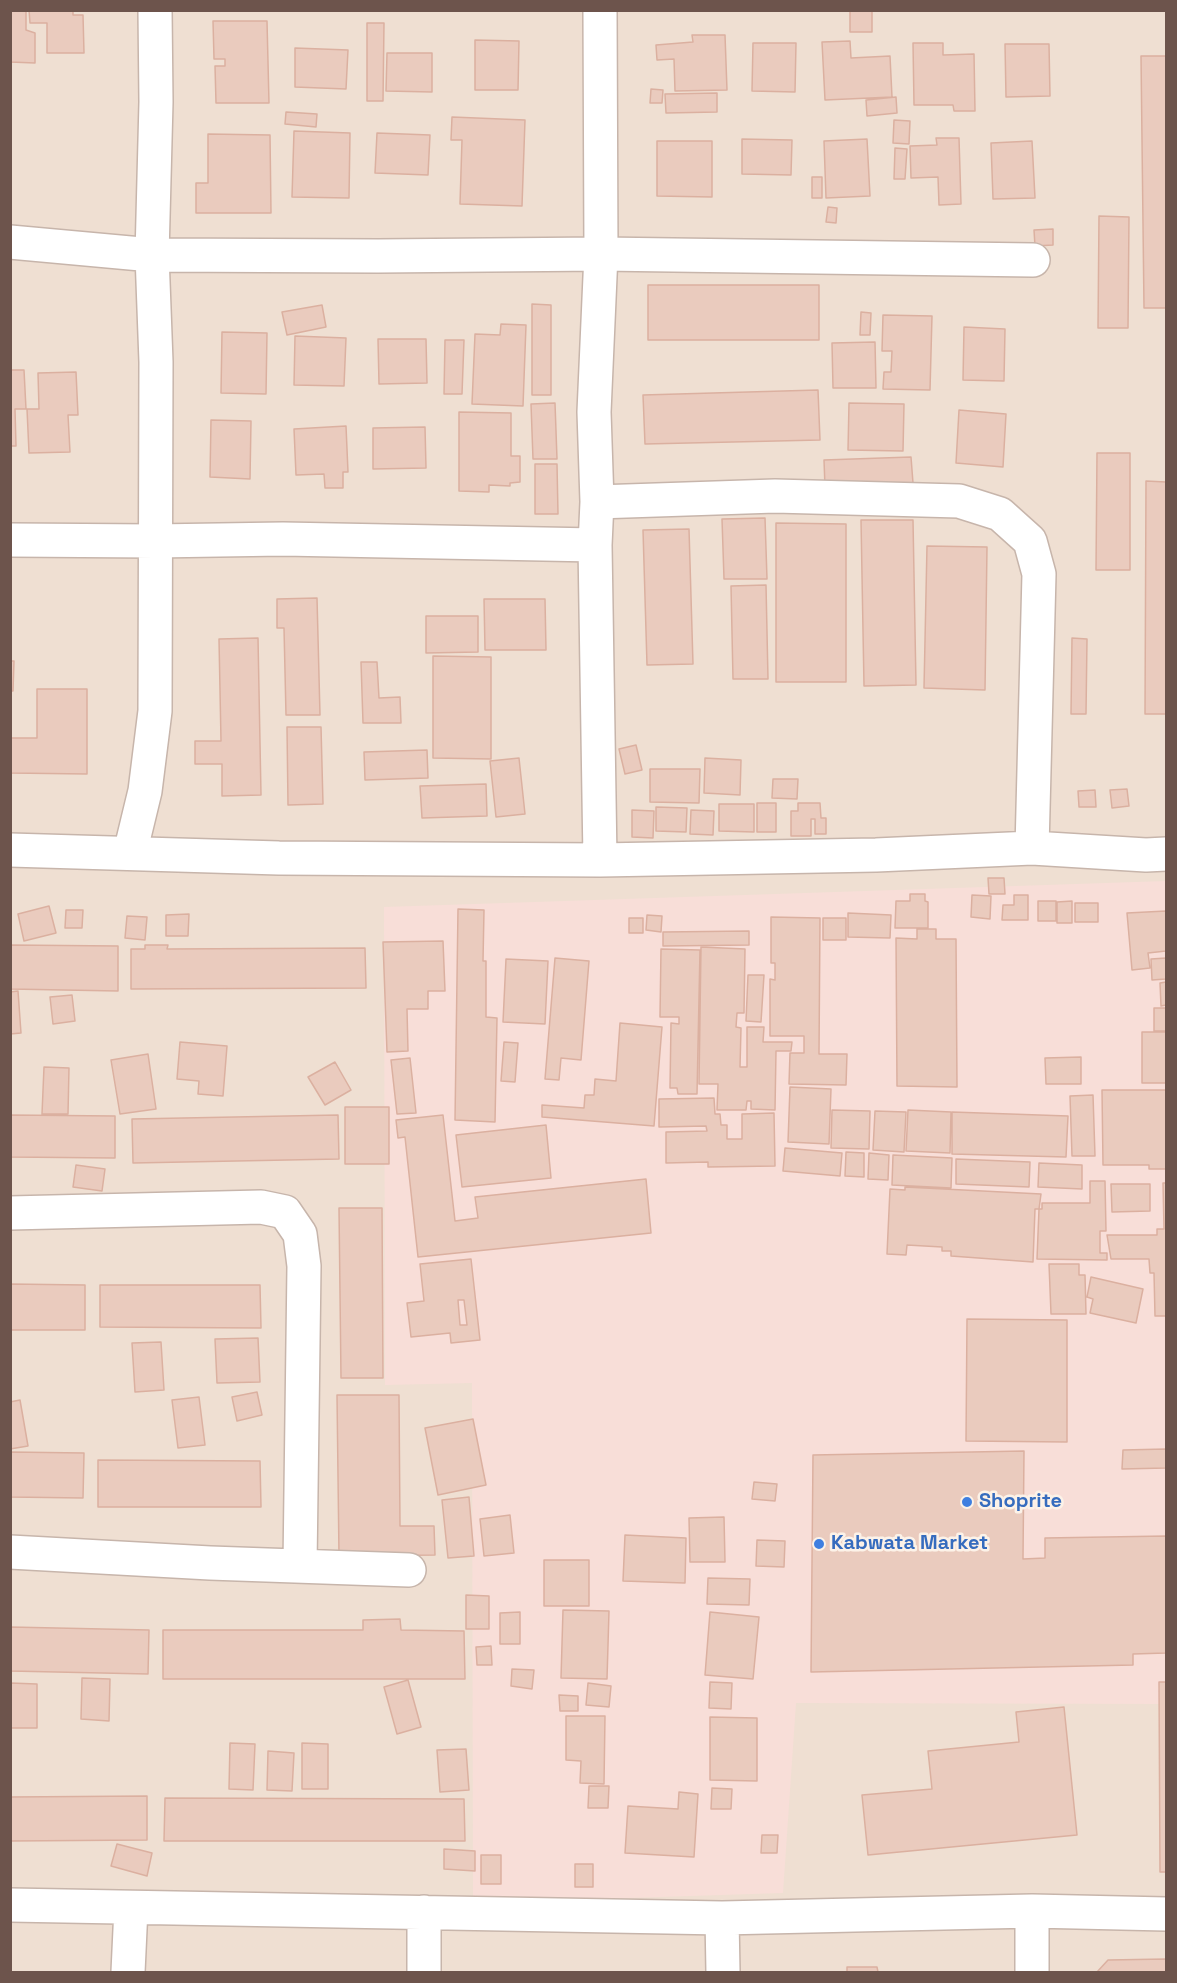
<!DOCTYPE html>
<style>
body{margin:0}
#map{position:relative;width:1177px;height:1983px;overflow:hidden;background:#f9eee3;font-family:"Space Grotesk",sans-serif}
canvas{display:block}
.frame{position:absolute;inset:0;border:12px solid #6d544c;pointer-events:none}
</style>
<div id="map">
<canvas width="1177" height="1983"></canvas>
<div class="frame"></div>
</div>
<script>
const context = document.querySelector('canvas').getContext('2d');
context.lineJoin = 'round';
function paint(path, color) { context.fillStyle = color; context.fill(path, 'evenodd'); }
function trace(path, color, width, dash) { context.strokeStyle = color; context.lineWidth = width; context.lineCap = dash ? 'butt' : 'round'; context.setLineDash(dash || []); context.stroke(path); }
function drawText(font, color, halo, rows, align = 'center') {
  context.font = font + ' "Space Grotesk",sans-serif'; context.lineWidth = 5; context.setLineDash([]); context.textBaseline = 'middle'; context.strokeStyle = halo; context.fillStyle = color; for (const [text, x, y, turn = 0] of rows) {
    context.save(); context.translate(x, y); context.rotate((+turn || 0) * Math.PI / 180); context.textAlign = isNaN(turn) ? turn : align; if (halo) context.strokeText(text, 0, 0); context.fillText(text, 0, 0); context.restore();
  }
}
paint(new Path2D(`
 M11,11H1166V1972H11Z`), '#efdfd2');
paint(new Path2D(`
 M1166,881V1704L796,1703L783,1893L473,1903L472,1383L385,1385L384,907Z`), '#f8ded8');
const building = new Path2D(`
 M10,10H26V30L35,33V63L10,62Z
 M29,10H73V15H83L84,53H47V23H30Z
 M850,10H872V32H850Z
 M213,21H267L269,103H216L215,66H225V59H214Z
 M367,23H384L383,101H367Z
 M692,35H725L727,90L675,91L674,59L657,60L656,45L693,42Z
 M475,40L519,41L518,90H475Z
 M850,41L851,58L890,56L892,97L825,100L822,42Z
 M753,43H796L795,92L752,91Z
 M913,43H943V55L974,54L975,111H954L953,105H914Z
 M1005,44H1049L1050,96L1006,97Z
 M295,48L348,50L346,89L295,87Z
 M387,53H432V92L386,91Z
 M1141,56H1166V308H1144Z
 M651,89L663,90L662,103H650Z
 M717,93V112L666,113L665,94Z
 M896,97L897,113L867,116L866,100Z
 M286,112L317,114L316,127L285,124Z
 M452,117L525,120L522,206L460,204L462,140H451Z
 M894,120L910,121L909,144L893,143Z
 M294,131L350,133L349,198L292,197Z
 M377,133L430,135L428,175L375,173Z
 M208,134L270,135L271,213H196V183H208Z
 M936,138H959L961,204L939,205L938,177L911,178L910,146L937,145Z
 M742,139L792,140L791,175L742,174Z
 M867,139L870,196L826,198L824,141Z
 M657,141H712V197L657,196Z
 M1032,141L1035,198L993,199L991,143Z
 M895,148L907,149L905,179H894Z
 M812,177H822V198H812Z
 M828,207L837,208L836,223L826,222Z
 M1099,216L1129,217L1128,328H1098Z
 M1053,229V245L1035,246L1034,230Z
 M648,285H819V340H648Z
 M532,304L551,305V395H532Z
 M322,305L326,327L287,335L282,312Z
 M861,312L871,313L870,335H860Z
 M883,315L932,316L930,390L883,389L884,372H891L892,351H882Z
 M501,324L526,325L523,406L472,404L475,334L500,335Z
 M964,327L1005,329L1004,381L963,380Z
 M222,332L267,333L266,394L221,393Z
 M295,336L346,338L344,386L294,385Z
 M378,339H426L427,383L379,384Z
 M445,340H464L462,394H444Z
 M875,342L876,388H833L832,343Z
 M10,370H24L26,409H15L16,446H10Z
 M76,372L78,415H68L70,452L29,453L27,409H39L38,373Z
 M818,390L820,440L645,444L643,395Z
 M555,403L557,459H533L531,404Z
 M849,403L904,404L903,451L848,450Z
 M959,410L1006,414L1003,467L956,463Z
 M459,412L511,413V456H520V482L510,483V486L489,485V492L459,491Z
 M211,420L251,421L250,479L210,477Z
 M346,426L348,472H343V488H325L324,474L296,475L294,429Z
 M425,427L426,468L373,469V428Z
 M1097,453H1130V570H1096Z
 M911,457L913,483L825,487L824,460Z
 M535,464H557L558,514H535Z
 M1146,481L1166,482V714H1145Z
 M765,518L767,579H724L722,519Z
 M861,520H913L916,685L864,686Z
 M776,523L846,524V682H776Z
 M689,529L693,664L647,665L643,530Z
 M927,546L987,547L985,690L924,688Z
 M766,585L768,679H733L731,586Z
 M317,598L320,715H286L284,628H277V599Z
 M484,599H545L546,650H485Z
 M426,616H478V652L426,653Z
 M258,638L261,795L222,796V764H195V741H221L219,639Z
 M1072,638L1087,639L1086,714H1071Z
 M433,656L491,657V759L433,758Z
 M10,661H14L13,691H10Z
 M361,662H377L379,698L400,697L401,723H363Z
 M37,689H87V774L10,773V738H37Z
 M287,727H321L323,804L288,805Z
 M636,745L642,770L625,774L619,749Z
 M427,750L428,778L365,780L364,752Z
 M519,758L525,814L496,817L490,761Z
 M705,758L741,760L740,795L704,793Z
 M650,769H700L699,803L650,802Z
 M773,779H798L797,799L772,798Z
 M486,784L487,816L422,818L420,786Z
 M1127,789L1129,806L1112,808L1110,790Z
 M1095,790L1096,807H1079L1078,791Z
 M757,803H776V832H757Z
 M798,803H820L821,818H826V834H815V819H811V836H791V811H798Z
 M719,804H754V832L719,831Z
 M656,807L687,808L686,832L656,831Z
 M632,810L654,811L653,838L632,837Z
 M691,810L714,811L713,835L690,834Z
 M988,878H1004L1005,894H989Z
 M910,894H925V901L928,902V928H895L896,901H910Z
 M972,895L991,896L990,919L971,917Z
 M1014,895H1028V920H1002L1003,905H1014Z
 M1038,901H1056V921H1038Z
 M1072,901V923H1057V902Z
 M1075,903H1098V922H1075Z
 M49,906L56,933L24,941L18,914Z
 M458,909L484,910L483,961H486V1017L497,1018L495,1122L455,1120Z
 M66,910H83L82,928H65Z
 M1166,911V951L1148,953L1150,968L1132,970L1127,913Z
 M848,913L891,915L890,938L848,937Z
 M189,914L188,936H166V915Z
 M647,915L662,916L661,932L646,930Z
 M127,916L147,917L145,940L125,938Z
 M771,917L820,918L819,1054H847L846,1085L789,1084L790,1053H804V1036H770V979L775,980V963H771Z
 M629,918H643V933H629Z
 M823,918H846V940H823Z
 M917,929H936V939H956L957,1087L897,1086L896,938L917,939Z
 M749,931V945L663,946V932Z
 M443,941L445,991H428V1009H407L408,1051L387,1052L383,942Z
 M10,945L118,946V991L10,989Z
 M145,945H168L167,949L365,948L366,988L131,989V949H145Z
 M701,947L745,949L744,1013H737L736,1027L741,1028L740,1067H747V1027H764L763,1042H792L791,1051H776L775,1110L751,1109V1101H747L746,1110H717L718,1084H699Z
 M661,949L700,950L697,1094H678L677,1088H670L671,1023L679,1024V1017H660Z
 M555,958L589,961L581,1060L561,1058L559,1080L545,1079Z
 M1166,958V979L1152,980L1151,959Z
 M506,959L548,961L545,1024L503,1022Z
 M748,975H764L761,1022L746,1021Z
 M1166,982V1005L1161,1006L1160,983Z
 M18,991L21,1033L10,1034V992Z
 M72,995L75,1021L53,1024L50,997Z
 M1154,1008H1166V1031H1154Z
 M620,1023L662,1027L654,1126L542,1117V1105L584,1108L585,1095H594L595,1079L616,1081Z
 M1142,1032H1166V1083H1142Z
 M180,1042L227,1046L223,1096L198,1094L199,1081L177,1079Z
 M504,1042L518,1043L515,1082L501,1081Z
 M148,1054L156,1109L120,1114L111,1060Z
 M1081,1057V1084H1046L1045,1058Z
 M410,1058L416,1113L397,1114L391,1060Z
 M335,1062L351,1090L325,1105L308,1077Z
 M44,1067L69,1068L68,1114H42Z
 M790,1087L831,1089L829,1144L788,1142Z
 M1102,1090H1166V1169H1149V1165H1103Z
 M1093,1095L1095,1156H1072L1070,1096Z
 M714,1098L715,1114H720L721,1125H727V1139H742V1114L774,1113L775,1166L708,1167V1162L666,1163V1132L707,1131L706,1126L659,1127V1099Z
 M345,1107H389V1164H345Z
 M832,1110L870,1111L869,1149L831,1148Z
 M908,1110L951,1112L950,1153L906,1151Z
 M875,1111L906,1112L904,1152L873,1150Z
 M952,1112L1068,1116L1066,1157L952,1154Z
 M10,1115L115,1116V1158L10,1157Z
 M338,1115L339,1159L133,1163L132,1119Z
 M443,1115L455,1221L478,1218L475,1197L646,1179L651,1233L418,1257L405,1137L398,1138L396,1120Z
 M546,1125L551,1178L462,1187L456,1135Z
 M785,1148L842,1153L840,1176L783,1171Z
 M846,1152L864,1153V1177L845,1176Z
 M869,1153L889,1155L888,1180L868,1179Z
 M893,1155L952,1158L951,1188L892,1185Z
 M956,1159L1030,1162L1029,1187L956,1184Z
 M1039,1163L1082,1165V1189L1038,1187Z
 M76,1165L105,1169L102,1191L73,1187Z
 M1090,1181H1105L1106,1231H1100V1253H1107V1260L1037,1259L1039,1209H1042V1203H1090Z
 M1163,1183H1166V1316H1155L1154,1273H1150L1149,1259H1111L1107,1235H1157V1229H1164Z
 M1111,1184H1150V1211L1112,1212Z
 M905,1187L1041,1194L1039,1209H1035L1033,1262L951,1256V1251H942V1247L907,1245L906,1255L887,1254L890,1189L905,1190Z
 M339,1208H382L383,1378H341Z
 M471,1259L480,1340L451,1343L450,1333L411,1337L407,1303L424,1301L420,1264ZM458,1300H464L467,1325H460Z
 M1049,1264H1079V1275H1085L1086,1314H1051Z
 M1091,1277L1143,1289L1136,1323L1090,1313L1093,1299L1087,1297Z
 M10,1284L85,1285V1330H10Z
 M100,1285H260L261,1328L100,1327Z
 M967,1319L1067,1320V1442L966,1441Z
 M258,1338L260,1382L217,1383L215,1339Z
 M161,1342L164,1390L135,1392L132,1343Z
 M257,1392L262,1415L237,1421L232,1397Z
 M337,1395H399L400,1526H434L435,1555L339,1556Z
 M199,1397L205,1445L178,1448L172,1400Z
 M20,1400L28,1446L10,1449V1402Z
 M473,1419L486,1485L438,1495L425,1428Z
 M1166,1449V1468L1122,1469L1123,1450Z
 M1024,1451L1023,1559L1045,1558V1538L1166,1536V1653L1133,1654V1665L811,1672L813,1455Z
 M10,1452L84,1453L83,1498L10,1497Z
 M98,1460L260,1461L261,1507H98Z
 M754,1482L777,1484L775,1501L752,1499Z
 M469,1497L474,1556L448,1558L442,1500Z
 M510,1515L514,1553L484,1556L480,1519Z
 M724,1517L725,1562H690L689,1518Z
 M625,1535L686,1538L685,1583L623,1581Z
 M757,1540L785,1541L784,1567L756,1566Z
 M544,1560H589V1606H544Z
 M708,1578L750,1579L749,1605L707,1604Z
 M466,1595L489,1596V1629H466Z
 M563,1610L609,1611L607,1679L561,1678Z
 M520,1612V1644H500V1613Z
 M710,1612L759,1617L753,1679L705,1675Z
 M400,1619L401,1630L464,1631L465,1679H163V1630H363V1620Z
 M10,1627L149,1630L148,1674L10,1671Z
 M491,1646L492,1665H477L476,1647Z
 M512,1669L534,1670L532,1689L511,1686Z
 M82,1678L110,1679L109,1721L81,1719Z
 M408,1680L421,1727L397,1734L384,1687Z
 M710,1682L732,1683L731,1709L709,1708Z
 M1159,1682H1166V1872H1160Z
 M10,1683L37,1684V1728H10Z
 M588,1683L611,1686L609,1707L586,1705Z
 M559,1695L578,1696V1711H560Z
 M1064,1707L1077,1835L868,1855L862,1795L932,1789L928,1751L1019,1742L1016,1712Z
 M566,1716H605L604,1784L580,1783L581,1761L566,1760Z
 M710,1717L757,1718V1781L710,1780Z
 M230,1743L255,1744L253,1790L229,1789Z
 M302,1743L328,1744V1789H302Z
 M466,1749L469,1790L440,1792L437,1750Z
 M268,1751L294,1753L292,1791L267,1790Z
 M589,1786H609L608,1808H588Z
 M712,1788L732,1789L731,1809H711Z
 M679,1792L698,1794L694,1857L625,1853L628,1806L678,1809Z
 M147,1796V1840L10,1841V1797Z
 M165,1798L464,1799L465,1841H164Z
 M762,1835H778L777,1853H761Z
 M117,1844L152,1853L147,1876L111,1866Z
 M444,1849L475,1851V1871L444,1869Z
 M481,1855H501V1884H481Z
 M575,1864H593V1887H575Z
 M1166,1959V1972H1097L1108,1960Z
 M847,1967H877L878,1972H847Z`);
paint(building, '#eacbbe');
trace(building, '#dbb0a0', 1.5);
const minor = new Path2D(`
 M10,242L152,255L378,256L601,254L1033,260
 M597,502L775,496L959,501L1000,514L1030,541L1039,574L1032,848
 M10,540L155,541L283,539L595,545
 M10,850L279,858L600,860L876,855L1032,848L1146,855L1166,854
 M130,853L145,791L155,711L156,362L152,255L156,102L155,10
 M600,860L595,545L597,502L594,412L601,254L600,10
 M10,1213L261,1207L285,1212L300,1234L304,1266L300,1565
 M10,1552L210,1563L409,1570
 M10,1905L722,1918L1032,1911L1166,1914
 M722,1918L723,1972
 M128,1972L131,1908
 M424,1972V1912
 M1032,1972V1911`);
trace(minor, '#c7b5ab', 36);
trace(minor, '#fff', 33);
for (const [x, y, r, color] of [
 [967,1502,6,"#3f7fe0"],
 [819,1544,6,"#3f7fe0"]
]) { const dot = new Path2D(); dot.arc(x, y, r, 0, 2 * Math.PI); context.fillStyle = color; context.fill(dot); trace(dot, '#fcf2e8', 2); }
drawText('bold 20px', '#366cbe', '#fcf2e8', [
 ["Shoprite",979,1502],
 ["Kabwata Market",831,1544]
], 'left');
</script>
